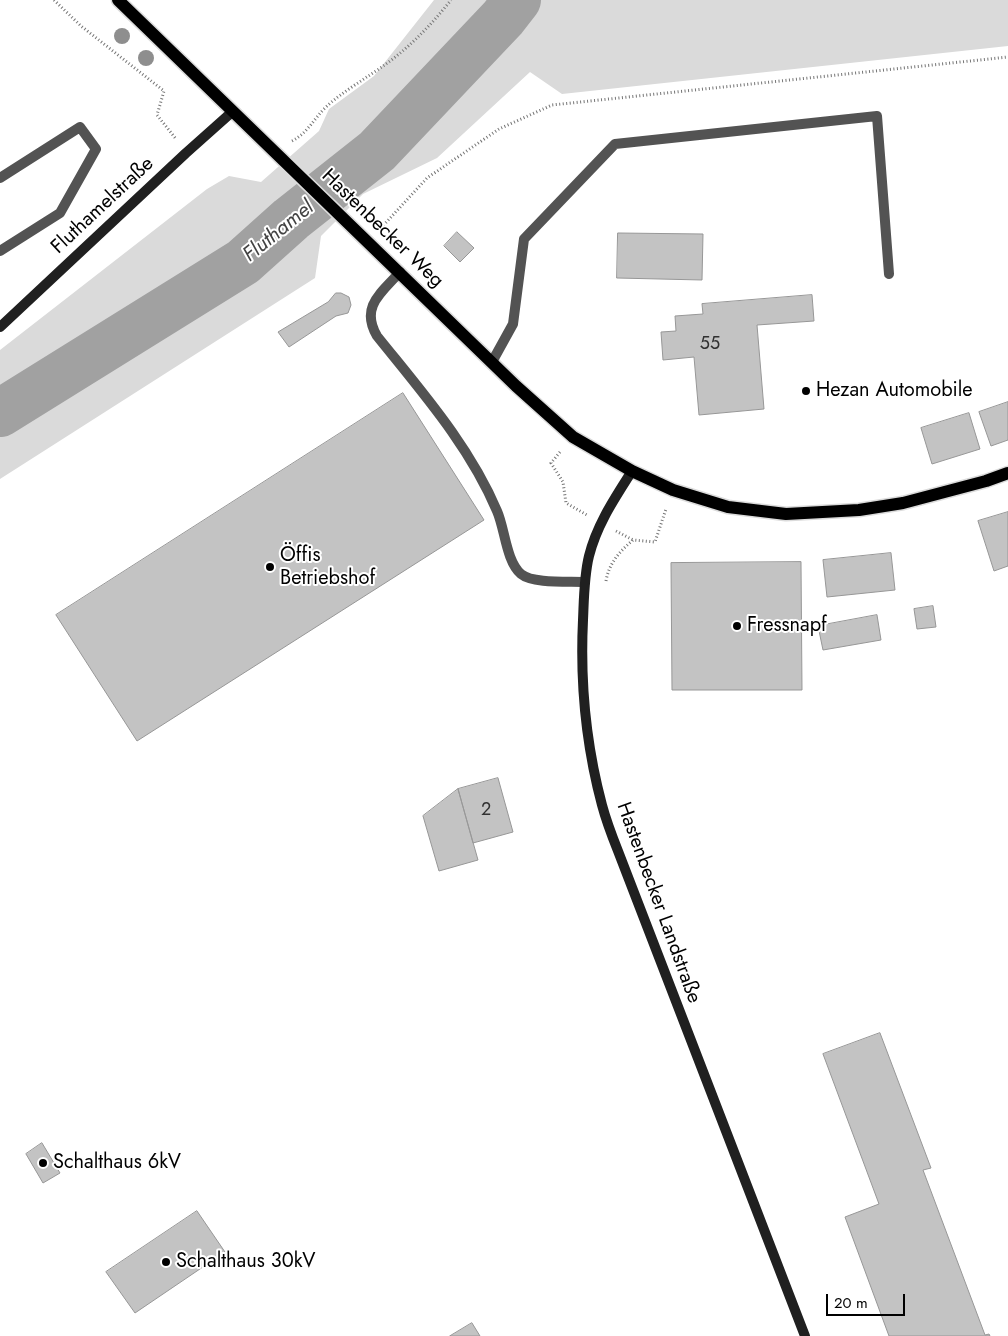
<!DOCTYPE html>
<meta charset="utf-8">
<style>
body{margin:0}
#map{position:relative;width:1008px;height:1336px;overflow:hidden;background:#fff;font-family:Jost,sans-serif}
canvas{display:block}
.scale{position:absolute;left:826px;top:1294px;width:79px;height:22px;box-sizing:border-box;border:2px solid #000;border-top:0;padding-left:6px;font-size:15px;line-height:18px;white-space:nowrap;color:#000;-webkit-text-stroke:4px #fff;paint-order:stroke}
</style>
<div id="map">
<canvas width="1008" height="1336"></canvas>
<div class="scale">20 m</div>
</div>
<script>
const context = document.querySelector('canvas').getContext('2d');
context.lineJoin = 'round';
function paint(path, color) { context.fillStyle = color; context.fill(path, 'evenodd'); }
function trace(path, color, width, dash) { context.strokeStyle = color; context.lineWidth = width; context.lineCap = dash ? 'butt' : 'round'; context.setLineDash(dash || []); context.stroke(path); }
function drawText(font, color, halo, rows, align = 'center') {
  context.font = font + ' Jost,sans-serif'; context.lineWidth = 4; context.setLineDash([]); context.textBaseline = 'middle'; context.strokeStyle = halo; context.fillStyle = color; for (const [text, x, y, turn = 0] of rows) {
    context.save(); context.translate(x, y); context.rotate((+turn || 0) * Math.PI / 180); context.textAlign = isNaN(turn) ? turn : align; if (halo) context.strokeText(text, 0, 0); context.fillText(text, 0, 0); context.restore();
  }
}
paint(new Path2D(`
 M434,0H1008V46L562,94L530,72L437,158L363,194L321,236L315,278L0,479V350L207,189L229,176L261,182L319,131L329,109L374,76Z`), '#dadada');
trace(new Path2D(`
 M0,413L243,262L291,219L377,151L503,18L517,0`), '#a1a1a1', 48);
const building = new Path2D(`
 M457,232L474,248L460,262L444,246Z
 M618,233L703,234L702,280L617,278Z
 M336,293H341L349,297L351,305L348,313L336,316L289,347L278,332L328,302Z
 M812,295L814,321L757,325L764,409L699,415L694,357L663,360L661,332L676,331L675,316L703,314L702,304Z
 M403,393L484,520L137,741L56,615Z
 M1008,402V440L991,446L979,412Z
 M969,413L980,449L932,464L921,428Z
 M1008,512V566L994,571L978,521Z
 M891,553L895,590L827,597L823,560Z
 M801,562L802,690H672L671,563Z
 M933,606L936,627L917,629L914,609Z
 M877,615L881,640L823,650L818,626Z
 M498,778L513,832L473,843L458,789Z
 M458,789L478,860L439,871L423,816Z
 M880,1033L931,1168L923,1170L985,1335L989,1334L990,1336H889L845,1217L879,1204L823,1054Z
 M42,1143L60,1173L43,1183L26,1154Z
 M197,1211L225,1252L135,1313L106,1272Z
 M472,1323L480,1336H450Z`);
paint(building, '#c3c3c3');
trace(building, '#979797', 1);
const primary = new Path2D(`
 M118,0L516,386L573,437L632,471L673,490L728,507L786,514L859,510L903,503L986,481L1008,473`);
trace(primary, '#dbdbdb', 15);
trace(new Path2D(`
 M54,0L81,26L164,91L157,115L176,139
 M292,141C308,133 314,118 327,106C342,92 368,77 386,64C411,46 432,24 451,0
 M381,228L427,178L499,129L552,105L1008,57
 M560,452L551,463L563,482L566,503L587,515
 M616,531L633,540
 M606,581C609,563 620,551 633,540L655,542L666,509`), '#757575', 3, [1, 2.5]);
trace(new Path2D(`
 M0,178L80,127L96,149L60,213L0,251
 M400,272C381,293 360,307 377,336C421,391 469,445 497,511C505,529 506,561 521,574C533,584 570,581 585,582
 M492,362L513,324L524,239L615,144L877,116L889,274`), '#535353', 10);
trace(new Path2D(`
 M0,327L186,153L232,112
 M632,471C615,498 597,524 589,556C584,576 584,598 583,620C580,682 586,745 602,805C606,820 612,836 618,851L805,1336`), '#202020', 10);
trace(primary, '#000', 12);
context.fillStyle = '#8e8e8e';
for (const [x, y] of [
 [122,36],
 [146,58]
]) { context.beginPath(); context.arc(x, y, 8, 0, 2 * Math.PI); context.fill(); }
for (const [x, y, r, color] of [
 [806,391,5,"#000"],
 [270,567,5,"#000"],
 [737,626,5,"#000"],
 [43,1163,5,"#000"],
 [166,1262,5,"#000"]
]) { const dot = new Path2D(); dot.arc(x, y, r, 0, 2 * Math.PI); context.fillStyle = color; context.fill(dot); trace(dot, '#fff', 2); }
drawText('18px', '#313131', null, [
 ["55",710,345],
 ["2",486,811]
]);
drawText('20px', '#000', '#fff', [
 ["Fluthamelstraße",103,206,-43],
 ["Hastenbecker Weg",382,229,44],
 ["Hastenbecker Landstraße",658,903,70]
]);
drawText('20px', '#000', '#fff', [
 ["Hezan Automobile",816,391],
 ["Öffis",280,556],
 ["Betriebshof",280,579],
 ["Fressnapf",747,626],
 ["Schalthaus 6kV",53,1163],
 ["Schalthaus 30kV",176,1262]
], 'left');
drawText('italic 21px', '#424242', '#fff', [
 ["Fluthamel",279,232,-39]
]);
</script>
